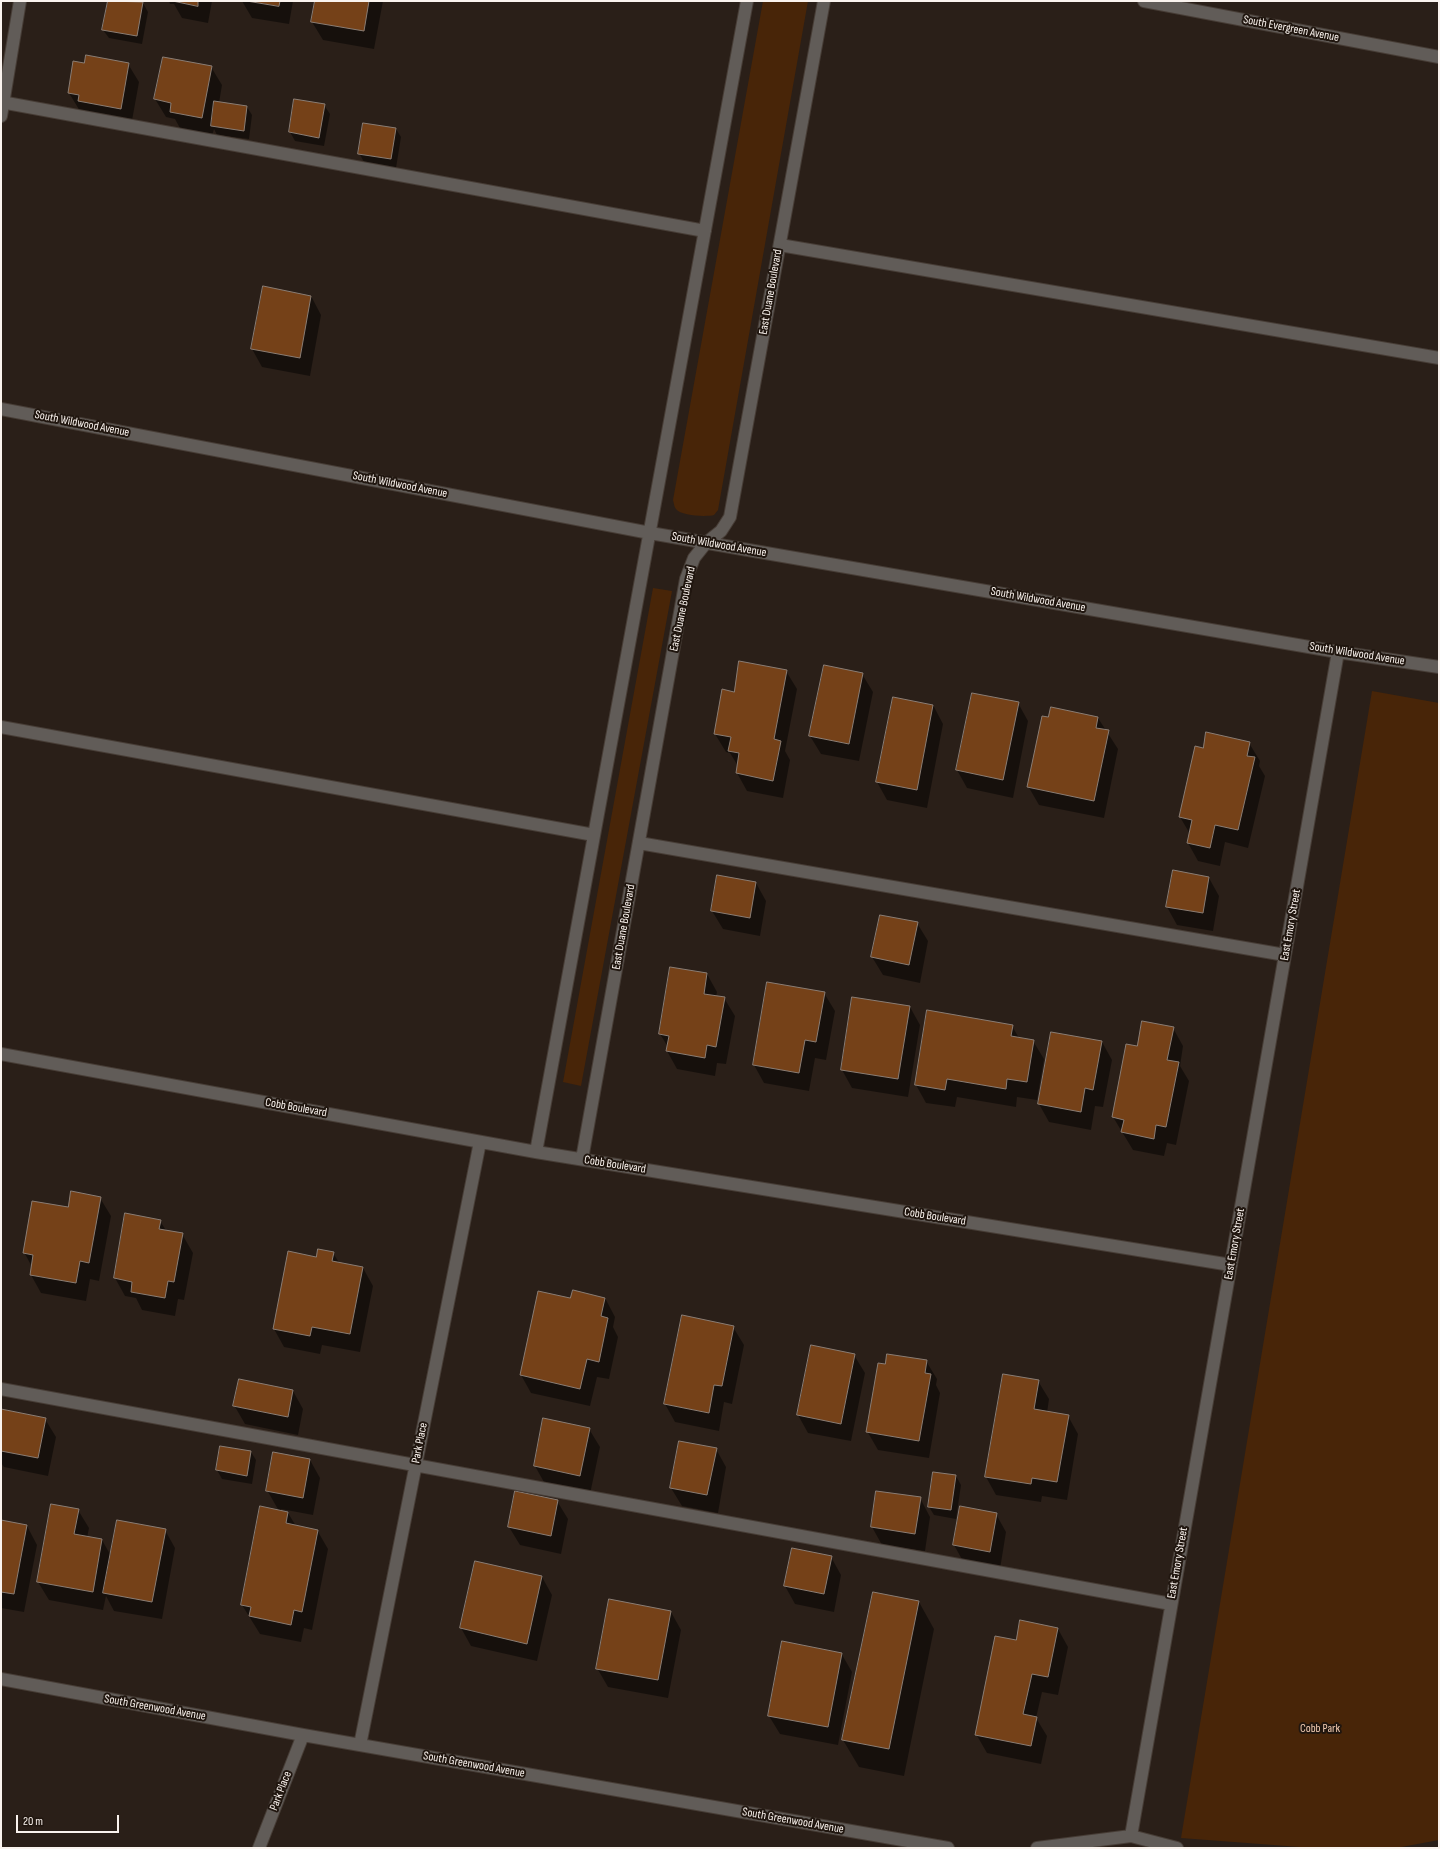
<!DOCTYPE html>
<style>
body{margin:0}
#map{position:relative;width:1440px;height:1849px;overflow:hidden;background:#2a1f18;font-family:"Sofia Sans Condensed",sans-serif}
canvas{display:block}
.frame{position:absolute;inset:0;border:2px solid #faf3ee;pointer-events:none}
.scale{position:absolute;left:16px;top:1815px;width:103px;height:18px;box-sizing:border-box;border:2px solid #faf3ee;border-top:0;padding-left:5px;font-size:12px;line-height:14px;white-space:nowrap;color:#faf3ee;-webkit-text-stroke:3px #20160f;paint-order:stroke}
</style>
<div id="map">
<canvas width="1440" height="1849"></canvas>
<div class="frame"></div>
<div class="scale">20 m</div>
</div>
<script>
const context = document.querySelector('canvas').getContext('2d');
context.lineJoin = 'round';
function paint(path, color) { context.fillStyle = color; context.fill(path, 'evenodd'); }
function trace(path, color, width, dash) { context.strokeStyle = color; context.lineWidth = width; context.lineCap = dash ? 'butt' : 'round'; context.setLineDash(dash || []); context.stroke(path); }
function drawText(font, color, halo, rows, align = 'center') {
  context.font = font + ' "Sofia Sans Condensed",sans-serif'; context.lineWidth = 4; context.setLineDash([]); context.textBaseline = 'middle'; context.strokeStyle = halo; context.fillStyle = color; for (const [text, x, y, turn = 0] of rows) {
    context.save(); context.translate(x, y); context.rotate((+turn || 0) * Math.PI / 180); context.textAlign = isNaN(turn) ? turn : align; if (halo) context.strokeText(text, 0, 0); context.fillText(text, 0, 0); context.restore();
  }
}
paint(new Path2D(`
 M763,1H808L718,510L714,515C706,517 681,516 676,509C674,507 674,503 673,500Z
 M653,588L672,591L581,1086L563,1082Z
 M1372,691L1439,703V1840L1396,1848H1313L1181,1838Z`), '#482508');
paint(new Path2D(`
 M109,1H132L143,3L148,12L142,44L109,38L103,30Z
 M169,1H212L208,23L182,18L174,4H170Z
 M242,1H293L289,24L252,18Z
 M316,1H383L374,49L323,40L312,22Z
 M85,64H128L139,82L131,126L80,111L69,93Z
 M211,67L222,85L219,103L247,107L252,115L249,139L217,135L214,129L212,136L181,130L175,119L166,117L155,99Z
 M324,105L330,114L324,146L295,141L290,132Z
 M396,129L401,137L396,168L364,162L359,153Z
 M311,296L321,315L310,376L262,367L252,349Z
 M786,671L797,689L785,751L790,760L783,798L747,791L737,773L738,766L730,753L726,752L715,734L735,693Z
 M862,674L873,692L859,761L821,754L810,736Z
 M1018,703L1028,721L1013,798L967,788L957,770Z
 M933,705L943,724L927,808L887,800L877,782Z
 M1098,718L1118,749L1104,818L1039,805L1028,786Z
 M1249,743L1260,761L1259,766L1265,776L1248,848L1225,842L1220,866L1198,861L1188,843L1190,834L1180,817L1204,749Z
 M1209,878L1219,896L1213,931L1177,925L1167,907Z
 M756,883L766,901L760,936L723,929L712,911Z
 M881,916L917,923L928,941L920,983L883,975L872,957Z
 M707,974L717,992L716,997L724,998L735,1016L726,1064L717,1063L715,1076L677,1069L667,1051L668,1047L660,1034Z
 M824,993L835,1011L826,1060L815,1058L809,1091L764,1083L754,1065Z
 M910,1007L920,1025L908,1097L852,1088L842,1070Z
 M1012,1026L1019,1038L1033,1041L1044,1059L1037,1100L1017,1097L1016,1107L957,1097L955,1107L926,1103L916,1085Z
 M1173,1028L1183,1046L1180,1066L1189,1081L1176,1145L1167,1143L1164,1156L1133,1150L1113,1117L1138,1047Z
 M1102,1042L1112,1060L1103,1107L1095,1106L1091,1130L1049,1122L1039,1104Z
 M100,1198L111,1216L99,1281L90,1279L86,1301L41,1293L31,1275L32,1267L24,1252L68,1209Z
 M160,1221L167,1232L182,1234L193,1253L184,1300L178,1299L175,1316L142,1310L136,1298L125,1296L115,1278Z
 M333,1253L340,1264L363,1268L373,1286L360,1352L322,1345L320,1354L284,1347L274,1329L317,1258Z
 M605,1298L615,1317L613,1327L618,1337L609,1379L597,1377L590,1406L531,1393L521,1375L570,1299Z
 M733,1327L744,1345L732,1404L724,1402L719,1431L675,1422L665,1404Z
 M854,1355L865,1373L851,1441L808,1433L798,1415Z
 M926,1361L937,1379L936,1385L940,1393L929,1458L878,1450L867,1431L886,1365Z
 M1038,1381L1049,1399L1047,1413L1068,1416L1078,1434L1067,1500L1042,1496L1041,1502L996,1495L986,1477Z
 M293,1391L303,1409L298,1435L245,1424L234,1405Z
 M1,1410L45,1419L56,1437L48,1476L4,1467L1,1463Z
 M589,1429L600,1447L590,1494L545,1484L535,1466Z
 M716,1449L726,1467L718,1513L682,1506L671,1488Z
 M251,1452L256,1460L252,1484L222,1479L217,1470Z
 M310,1460L320,1478L313,1515L281,1509V1511L288,1513L296,1526L317,1530L328,1549L312,1630L304,1628L301,1642L260,1634L242,1605L279,1511L267,1490Z
 M956,1476L961,1485L956,1519L934,1515L929,1507Z
 M920,1498L930,1517L925,1551L882,1545L872,1527Z
 M557,1501L568,1519L561,1554L520,1545L509,1527Z
 M52,1505L78,1510L89,1528L87,1538L102,1540L111,1556L165,1530L175,1548L162,1619L114,1611L106,1596L103,1610L49,1600L38,1582Z
 M996,1514L1006,1532L1000,1569L964,1563L954,1545Z
 M1,1521L27,1526L37,1545L24,1612L1,1608Z
 M793,1549L831,1557L841,1575L834,1612L795,1604L785,1586Z
 M542,1577L552,1595L537,1661L471,1646L461,1628Z
 M919,1602L934,1629L904,1776L859,1767L843,1740Z
 M671,1612L681,1630L668,1698L608,1687L597,1668Z
 M1058,1629L1068,1647L1058,1695L1042,1692L1036,1718L1047,1736L1041,1764L987,1753L976,1734L1017,1642Z
 M841,1653L852,1672L838,1745L780,1734L769,1716Z`), '#0007');
const building = new Path2D(`
 M108,1L143,2L137,36L102,30Z
 M173,1H198V6Z
 M247,1H280L279,6Z
 M315,1H369L364,31L311,22Z
 M86,55L129,63L121,109L78,101L79,95L68,93L73,61L84,63Z
 M163,57L212,66L202,118L170,112L171,103L154,99Z
 M294,99L325,104L319,138L289,132Z
 M214,101L247,106L244,131L211,126Z
 M363,123L396,128L391,159L358,154Z
 M263,286L311,296L300,358L251,349Z
 M739,661L787,670L774,739L781,741L773,781L736,773L739,753L728,751L731,737L714,734L722,689L734,692Z
 M824,665L863,673L849,744L809,736Z
 M972,693L1019,702L1003,780L956,770Z
 M893,697L933,705L917,790L876,782Z
 M1051,707L1098,717L1096,728L1109,730L1094,801L1027,787L1042,716L1048,717Z
 M1206,732L1250,742L1247,756L1255,757L1238,830L1215,825L1210,848L1187,843L1192,820L1179,817L1195,746L1203,748Z
 M1173,870L1209,877L1203,913L1166,907Z
 M717,875L756,882L750,918L711,911Z
 M880,915L918,922L909,965L871,957Z
 M670,967L707,973L704,994L725,997L716,1047L707,1045L705,1058L666,1051L669,1036L659,1034Z
 M767,982L825,992L816,1042L805,1040L799,1073L753,1065Z
 M852,997L910,1006L898,1079L841,1070Z
 M927,1010L1013,1025L1011,1036L1034,1040L1027,1082L1007,1079L1006,1089L947,1079L945,1090L915,1085Z
 M1142,1021L1174,1027L1167,1060L1179,1062L1166,1127L1156,1125L1154,1139L1121,1132L1124,1120L1112,1117L1126,1044L1137,1046Z
 M1051,1032L1102,1041L1093,1090L1085,1088L1081,1112L1038,1104Z
 M71,1191L101,1197L89,1263L80,1261L76,1283L30,1275L33,1255L23,1253L32,1201L68,1207Z
 M125,1213L161,1220L159,1229L183,1233L174,1282L168,1281L165,1298L131,1292L132,1282L114,1278Z
 M318,1249L334,1252L332,1261L363,1267L350,1334L312,1327L310,1336L273,1329L288,1251L316,1257Z
 M573,1290L605,1298L601,1316L608,1318L599,1362L587,1359L580,1389L520,1375L538,1291L570,1298Z
 M682,1315L734,1326L722,1386L714,1385L709,1413L664,1404Z
 M811,1345L855,1354L841,1424L797,1415Z
 M887,1354L927,1360L925,1373L931,1374L919,1441L866,1432L878,1363L885,1364Z
 M1003,1374L1039,1380L1034,1409L1069,1415L1057,1482L1032,1478L1031,1484L985,1477Z
 M239,1379L293,1390L288,1417L233,1406Z
 M1,1409L46,1418L38,1458L1,1451Z
 M543,1418L590,1428L580,1476L534,1466Z
 M679,1441L717,1448L707,1495L670,1488Z
 M220,1446L251,1451L247,1476L216,1470Z
 M273,1452L310,1459L303,1498L266,1491Z
 M933,1472L956,1475L951,1510L928,1507Z
 M515,1491L558,1500L551,1536L508,1527Z
 M876,1491L921,1497L915,1534L871,1527Z
 M51,1504L79,1509L74,1534L102,1539L93,1592L37,1582Z
 M260,1506L288,1512L286,1523L318,1530L302,1612L294,1610L291,1625L249,1616L251,1607L241,1605Z
 M960,1506L997,1513L990,1552L953,1545Z
 M1,1520L27,1525L14,1594L1,1592Z
 M117,1520L166,1529L152,1602L103,1593Z
 M792,1548L832,1556L824,1594L784,1586Z
 M475,1561L542,1576L527,1644L460,1628Z
 M873,1592L919,1601L889,1749L842,1740Z
 M609,1599L671,1611L658,1680L596,1669Z
 M1020,1620L1058,1628L1048,1677L1032,1674L1023,1714L1037,1717L1031,1746L975,1735L995,1636L1016,1640Z
 M782,1641L842,1653L828,1727L768,1716Z`);
paint(building, '#754118');
trace(building, '#8a7d74', 1);
const minor = new Path2D(`
 M1144,1L1439,57
 M1,102L705,231
 M1,116L20,1
 M780,245L1439,358
 M1,409L650,533L1338,652L1439,667
 M1,727L594,835
 M639,843L1285,955
 M1,1054L536,1152L1231,1265
 M536,1152L747,1
 M582,1159L686,579L694,558L706,543L721,531L730,517L824,1
 M1,1389L1171,1604
 M1,1679L303,1735L948,1848
 M360,1745L480,1142
 M1131,1836L1338,652
 M259,1848L303,1735
 M1037,1848L1131,1836L1177,1848`);
trace(minor, '#473d36', 14);
trace(minor, '#615c58', 12);
drawText('12px', '#faf3ee', '#20160f', [
 ["South Evergreen Avenue",1291,29,11],
 ["East Duane Boulevard",771,292,-80],
 ["South Wildwood Avenue",82,424,11],
 ["South Wildwood Avenue",400,485,11],
 ["South Wildwood Avenue",719,545,10],
 ["South Wildwood Avenue",1038,600,10],
 ["East Duane Boulevard",683,609,-78],
 ["South Wildwood Avenue",1357,654,9],
 ["East Emory Street",1291,925,-80],
 ["East Duane Boulevard",624,927,-80],
 ["Cobb Boulevard",296,1108,10],
 ["Cobb Boulevard",615,1165,9],
 ["Cobb Boulevard",935,1217,9],
 ["East Emory Street",1235,1244,-80],
 ["Park Place",420,1443,-79],
 ["East Emory Street",1178,1563,-80],
 ["South Greenwood Avenue",155,1708,10],
 ["South Greenwood Avenue",474,1765,10],
 ["Park Place",281,1791,-69],
 ["South Greenwood Avenue",793,1821,10]
]);
drawText('12px', '#f5ceb4', '#20160f', [
 ["Cobb Park",1320,1729]
]);
</script>
